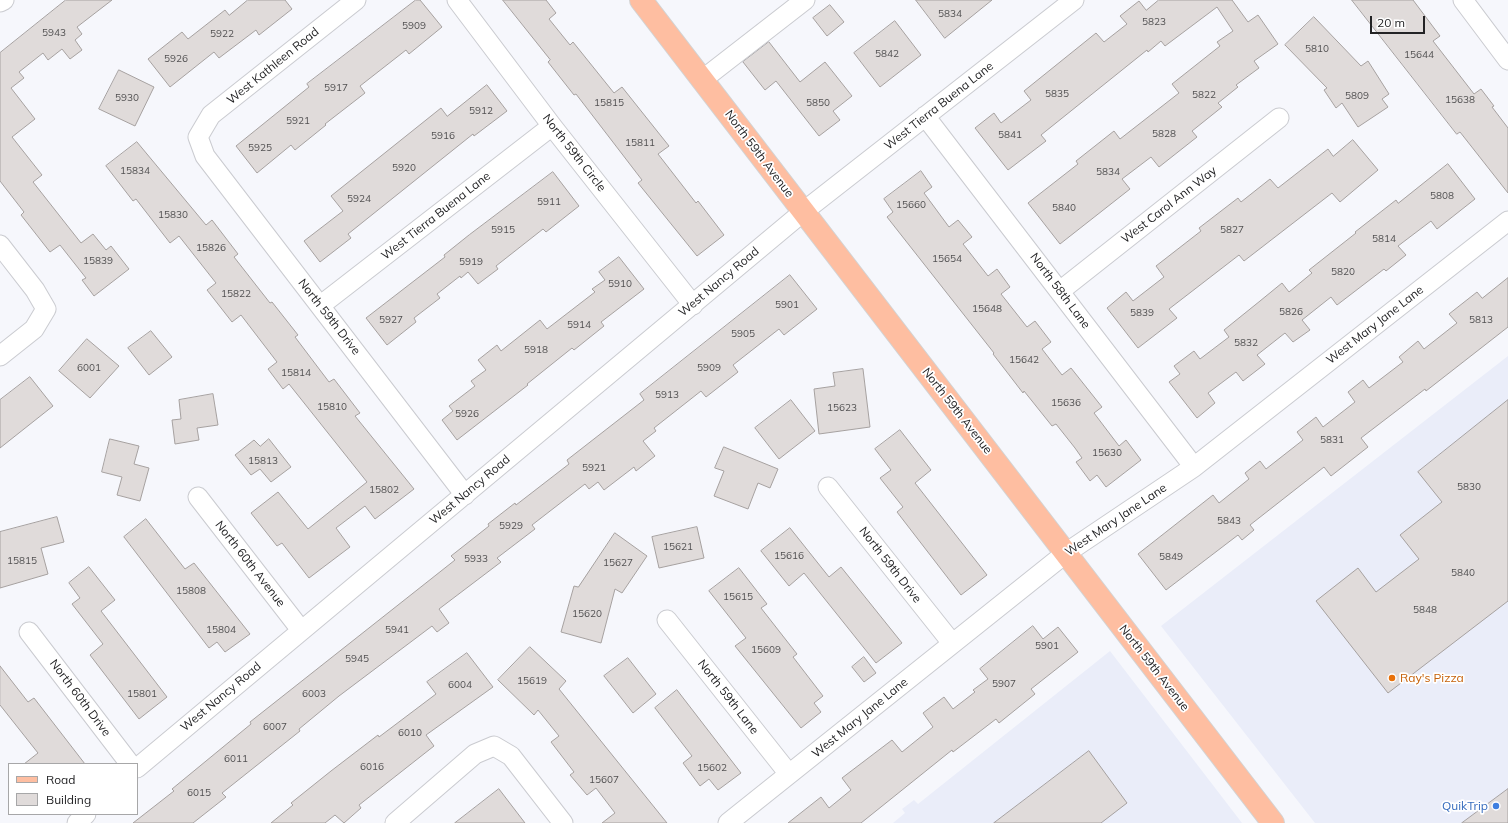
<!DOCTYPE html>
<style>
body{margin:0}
#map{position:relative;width:1508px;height:823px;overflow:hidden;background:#f6f7fc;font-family:Mulish,sans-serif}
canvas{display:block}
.legend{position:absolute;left:8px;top:763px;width:130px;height:52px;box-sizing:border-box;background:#fff;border:1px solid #a7a7a8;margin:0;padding:5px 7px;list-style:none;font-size:12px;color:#232325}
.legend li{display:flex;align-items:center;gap:8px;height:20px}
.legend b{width:20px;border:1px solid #a7a7a8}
.scale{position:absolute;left:1370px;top:16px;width:55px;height:18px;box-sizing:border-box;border:2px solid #232325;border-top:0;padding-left:5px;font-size:12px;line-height:14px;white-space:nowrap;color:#232325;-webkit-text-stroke:3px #fff;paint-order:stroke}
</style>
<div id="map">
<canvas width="1508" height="823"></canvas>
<ul class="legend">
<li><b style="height:5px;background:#febea1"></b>Road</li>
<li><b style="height:11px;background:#e0dbda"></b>Building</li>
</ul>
<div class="scale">20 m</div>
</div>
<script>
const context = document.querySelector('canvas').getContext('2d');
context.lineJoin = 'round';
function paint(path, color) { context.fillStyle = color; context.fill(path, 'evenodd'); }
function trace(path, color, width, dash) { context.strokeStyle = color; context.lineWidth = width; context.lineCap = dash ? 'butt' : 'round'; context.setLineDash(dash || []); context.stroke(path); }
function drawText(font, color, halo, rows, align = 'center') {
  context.font = font + ' Mulish,sans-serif'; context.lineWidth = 3.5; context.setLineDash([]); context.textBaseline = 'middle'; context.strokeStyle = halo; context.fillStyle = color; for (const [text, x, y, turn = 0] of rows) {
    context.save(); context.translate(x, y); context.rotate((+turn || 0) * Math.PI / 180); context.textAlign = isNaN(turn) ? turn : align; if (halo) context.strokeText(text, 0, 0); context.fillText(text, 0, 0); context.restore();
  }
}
paint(new Path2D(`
 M1508,356V823H1315L1161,626Z
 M1110,651L1242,823H893L905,813L902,809L914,800L918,804Z`), '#eaedf9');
const building = new Path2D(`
 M66,0H112L77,27L82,34L75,40L82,50L70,59L62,49L48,60L43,53L19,72L24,78L11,88L35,119L12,137L42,175L33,182L81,243L93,234L106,250L111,246L129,269L94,296L82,280L86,278L60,245L50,252L21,215L24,212L0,181V53Z
 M248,0H285L292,9L259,35L256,30L219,58L214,52L170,87L148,59L182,32L188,39L225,10L229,15Z
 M416,0H420L442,27L409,54L406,50L360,86L365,93L325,124L326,125L295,150L291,145L257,173L236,146L309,87L307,84Z
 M503,0H546L556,13L549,19L570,45L573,42L614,93L622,87L669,146L658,154L696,203L698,201L724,235L697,256L638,183L642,180L576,94L574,95L548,62L550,60Z
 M916,0H992L945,38Z
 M1159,0H1232L1248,22L1258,15L1278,44L1254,61L1259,68L1236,85L1238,87L1218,103L1222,107L1192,131L1197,137L1159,167L1151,157L1122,179L1130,189L1060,244L1028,203L1078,164L1076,161L1114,131L1120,139L1179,93L1172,84L1220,46L1217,42L1233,31L1217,7L1165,46L1161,41L1148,52L1147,50L1041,135L1046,141L1008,170L975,128L994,113L1001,123L1031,100L1024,91L1096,33L1104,42L1127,24L1120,16L1139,1L1146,10Z
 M1352,0H1413L1440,36L1433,41L1474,94L1481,89L1494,106L1492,107L1508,128V193L1460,132L1457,134Z
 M830,5L844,22L827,36L813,18Z
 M1314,17L1361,66L1368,61L1389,94L1382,99L1388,107L1358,127L1342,103L1336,108L1324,90L1327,88L1285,45Z
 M895,21L921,55L880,87L854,53Z
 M769,42L800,82L825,62L852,96L833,111L840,120L819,136L776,81L765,90L743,62Z
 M119,70L154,87L135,126L99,109Z
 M487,85L507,111L474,136L473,134L348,234L351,238L320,262L304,241L343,211L331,196L441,108L447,116Z
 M1353,140L1378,170L1340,202L1332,193L1244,261L1239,255L1169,309L1177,318L1138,348L1107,308L1126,292L1133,301L1164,277L1156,266L1201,231L1199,228L1238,198L1241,202L1270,179L1278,188L1328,149L1333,156Z
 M137,142L206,225L212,220L238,254L234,257L270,303L272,302L298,335L295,337L329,382L334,379L360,413L355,416L414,489L375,519L365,506L336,528L350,547L309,578L282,543L277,546L251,513L278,492L308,529L367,482L289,384L283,389L268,369L277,362L241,315L232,322L207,290L216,283L179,236L170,243L136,199L133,201L106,166Z
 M1448,164L1475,199L1437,229L1431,221L1398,246L1406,255L1386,271L1384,269L1337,305L1331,297L1302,320L1310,330L1293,342L1285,333L1257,355L1265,364L1243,381L1236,372L1208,393L1215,403L1197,418L1169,382L1180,374L1174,366L1194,351L1200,359L1229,337L1224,330L1260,301L1282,283L1289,292L1312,273L1309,270L1356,233L1355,232L1396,200L1398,203Z
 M921,171L932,187L924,193L949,227L958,220L972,237L963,244L988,276L997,269L1010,287L1001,294L1027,327L1035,321L1051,342L1042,349L1062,375L1071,368L1102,407L1094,413L1119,446L1126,440L1141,460L1106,487L1097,475L1090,481L1076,462L1082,458L1075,448L1056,424L1052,426L1024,391L1023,393L993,354L994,353L887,217L893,212L884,199Z
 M553,172L579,206L546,232L543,229L496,266L498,269L478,284L468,272L461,278L460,276L437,294L440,298L414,318L416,322L387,345L366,318L445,257L444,255L469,235Z
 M619,257L644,289L601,322L604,326L574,350L572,348L527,384L528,385L457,440L442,420L453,411L449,406L475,386L471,381L486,370L478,360L497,345L501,351L540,320L547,329L595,292L592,289L605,280L599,272Z
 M790,275L817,309L784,335L779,329L733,365L738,372L706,397L701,391L654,428L656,431L643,441L655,456L636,471L634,467L604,490L598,482L589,489L585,484L532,525L535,529L497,558L501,562L439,609L449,623L437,632L432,626L339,696L299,729L300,731L222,793L226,797L193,823H133L174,791L172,789L251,724L250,722L455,560L451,556L489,526L488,524L515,503L516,505L569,464L567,460L644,400L640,394Z
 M1508,278V327L1426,391L1425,389L1361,438L1368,447L1331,476L1324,467L1250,525L1254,530L1242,540L1238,535L1166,590L1138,554L1213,495L1219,503L1249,479L1245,473L1260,461L1266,469L1303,440L1297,432L1316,417L1323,427L1355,402L1348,392L1363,380L1369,388L1403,362L1399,357L1418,341L1424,349L1457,323L1449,314L1477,292L1482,298Z
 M151,331L172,357L149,375L128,348Z
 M87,339L119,366L90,398L59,371Z
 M863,369L870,427L819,434L814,389L835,386L833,373Z
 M30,377L53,406L0,448V400Z
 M213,394L218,425L197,428L199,440L175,444L172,420L181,419L179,400Z
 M791,400L815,431L779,459L755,428Z
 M1508,400V601L1388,693L1316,601L1358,568L1376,592L1419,559L1400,535L1442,502L1418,472Z
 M900,430L931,470L915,483L987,575L961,595L897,512L903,507L880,478L891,470L875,449Z
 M110,439L139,446L134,464L149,468L140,501L117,495L122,477L102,472Z
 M269,439L291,467L271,482L260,469L251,475L235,455L254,440L260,446Z
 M724,447L778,469L770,488L758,483L748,509L714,496L724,471L715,468Z
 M57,517L64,542L41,548L48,574L0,588V532Z
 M146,519L185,569L194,563L250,634L225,652L217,642L209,648L124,537Z
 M697,527L704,558L659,568L652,537Z
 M790,528L829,577L841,567L902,643L876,663L804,573L789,586L761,551Z
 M615,533L647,556L622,593L615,589L601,643L561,632L574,586L578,587Z
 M89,567L115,600L101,611L167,697L139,719L90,655L103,644L72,604L80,598L69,583Z
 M739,568L767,604L761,608L797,654L793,657L823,696L814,703L821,712L801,728L735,646L746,638L709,591Z
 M1033,626L1043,639L1058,627L1078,652L1031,689L1035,694L999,723L996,719L953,752L952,750L861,823H788L821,797L829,808L851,790L842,778L892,740L902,752L933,727L923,713L944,697L953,709L975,692L973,690L988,679L980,669Z
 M530,647L566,681L559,689L667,823H602L615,813L596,788L587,795L570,775L574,772L551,742L559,736L538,710L534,715L498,680Z
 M467,653L493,687L426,735L434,746L359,805L361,808L344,823L335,815L325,823H271L293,805L291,803L331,771L378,735L379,737L436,694L427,682Z
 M864,657L876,673L864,682L852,667Z
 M628,658L656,694L633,713L604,676Z
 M0,666L28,702L34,698L85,764H24L38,753L0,705Z
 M677,690L741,773L718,790L709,779L700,786L683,763L692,756L655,708Z
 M1089,751L1127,803L1101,823H994Z
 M499,789L525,823H455Z
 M1508,789V823H1462Z`);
paint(building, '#e0dbda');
trace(building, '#a6a1a0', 1);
const minor = new Path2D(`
 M356,0L211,115L198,137L205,156L465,495
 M457,0L552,126L693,305
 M1463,0L1508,60
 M0,2L4,0
 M702,80L805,0
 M925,116L1194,467
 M0,245L35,290L46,309L34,329L0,356
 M1060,291L1279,118
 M321,305L552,126
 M828,487L952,643
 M198,497L301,630
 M667,620L789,774
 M29,632L130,764
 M137,768L803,212L1074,0
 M77,823L86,814
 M395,823L475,754L494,746L511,756L563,823
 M728,823L1066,553L1194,467L1508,221`);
const major = new Path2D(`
 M641,0L1273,823`);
trace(minor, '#cacbd0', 21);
trace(major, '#d3d3d3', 24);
trace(minor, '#fff', 19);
trace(major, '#febea1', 22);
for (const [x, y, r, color] of [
 [1392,678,4,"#e8710a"],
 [1496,806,4,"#3f7fe0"]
]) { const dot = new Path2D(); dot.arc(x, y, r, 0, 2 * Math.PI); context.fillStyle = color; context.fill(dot); trace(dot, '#fff', 1.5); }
drawText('10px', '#525152', null, [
 ["5834",950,14],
 ["5823",1154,22],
 ["5909",414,26],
 ["5943",54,33],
 ["5922",222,34],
 ["5810",1317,49],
 ["5842",887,54],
 ["15644",1419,55],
 ["5926",176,59],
 ["5917",336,88],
 ["5835",1057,94],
 ["5822",1204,95],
 ["5809",1357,96],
 ["5930",127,98],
 ["15638",1460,100],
 ["15815",609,103],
 ["5850",818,103],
 ["5912",481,111],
 ["5921",298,121],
 ["5828",1164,134],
 ["5841",1010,135],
 ["5916",443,136],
 ["15811",640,143],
 ["5925",260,148],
 ["5920",404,168],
 ["15834",135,171],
 ["5834",1108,172],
 ["5808",1442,196],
 ["5924",359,199],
 ["5911",549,202],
 ["15660",911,205],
 ["5840",1064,208],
 ["15830",173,215],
 ["5915",503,230],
 ["5827",1232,230],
 ["5814",1384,239],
 ["15826",211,248],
 ["15654",947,259],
 ["15839",98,261],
 ["5919",471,262],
 ["5820",1343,272],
 ["5910",620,284],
 ["15822",236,294],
 ["5901",787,305],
 ["15648",987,309],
 ["5826",1291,312],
 ["5839",1142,313],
 ["5927",391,320],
 ["5813",1481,320],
 ["5914",579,325],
 ["5905",743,334],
 ["5832",1246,343],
 ["5918",536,350],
 ["15642",1024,360],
 ["6001",89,368],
 ["5909",709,368],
 ["15814",296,373],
 ["5913",667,395],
 ["15636",1066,403],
 ["15810",332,407],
 ["15623",842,408],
 ["5926",467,414],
 ["5831",1332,440],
 ["15630",1107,453],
 ["15813",263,461],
 ["5921",594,468],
 ["5830",1469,487],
 ["15802",384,490],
 ["5843",1229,521],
 ["5929",511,526],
 ["15621",678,547],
 ["15616",789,556],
 ["5849",1171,557],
 ["5933",476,559],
 ["15815",22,561],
 ["15627",618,563],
 ["5840",1463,573],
 ["15808",191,591],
 ["15615",738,597],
 ["5848",1425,610],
 ["15620",587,614],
 ["15804",221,630],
 ["5941",397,630],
 ["5901",1047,646],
 ["15609",766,650],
 ["5945",357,659],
 ["15619",532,681],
 ["5907",1004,684],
 ["6004",460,685],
 ["15801",142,694],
 ["6003",314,694],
 ["6007",275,727],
 ["6010",410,733],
 ["6011",236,759],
 ["6016",372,767],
 ["15602",712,768],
 ["15607",604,780],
 ["6015",199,793]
]);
drawText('12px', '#232325', '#fff', [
 ["West Kathleen Road",273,66,-39],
 ["West Tierra Buena Lane",939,106,-38],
 ["North 59th Circle",574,153,52],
 ["North 59th Avenue",759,154,53],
 ["West Carol Ann Way",1169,205,-38],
 ["West Tierra Buena Lane",436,216,-38],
 ["West Nancy Road",719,282,-40],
 ["North 58th Lane",1060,291,53],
 ["North 59th Drive",329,317,52],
 ["West Mary Jane Lane",1375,325,-38],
 ["North 59th Avenue",957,411,52],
 ["West Nancy Road",470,490,-40],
 ["West Mary Jane Lane",1116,520,-34],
 ["North 60th Avenue",250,564,52],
 ["North 59th Drive",890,565,52],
 ["North 59th Avenue",1154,668,52],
 ["West Nancy Road",221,697,-40],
 ["North 59th Lane",728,697,52],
 ["North 60th Drive",80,698,53],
 ["West Mary Jane Lane",860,718,-39]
]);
drawText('12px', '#c56008', '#fff', [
 ["Ray's Pizza",1400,678]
], 'left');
drawText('12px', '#366cbe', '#fff', [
 ["QuikTrip",1488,806]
], 'right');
</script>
